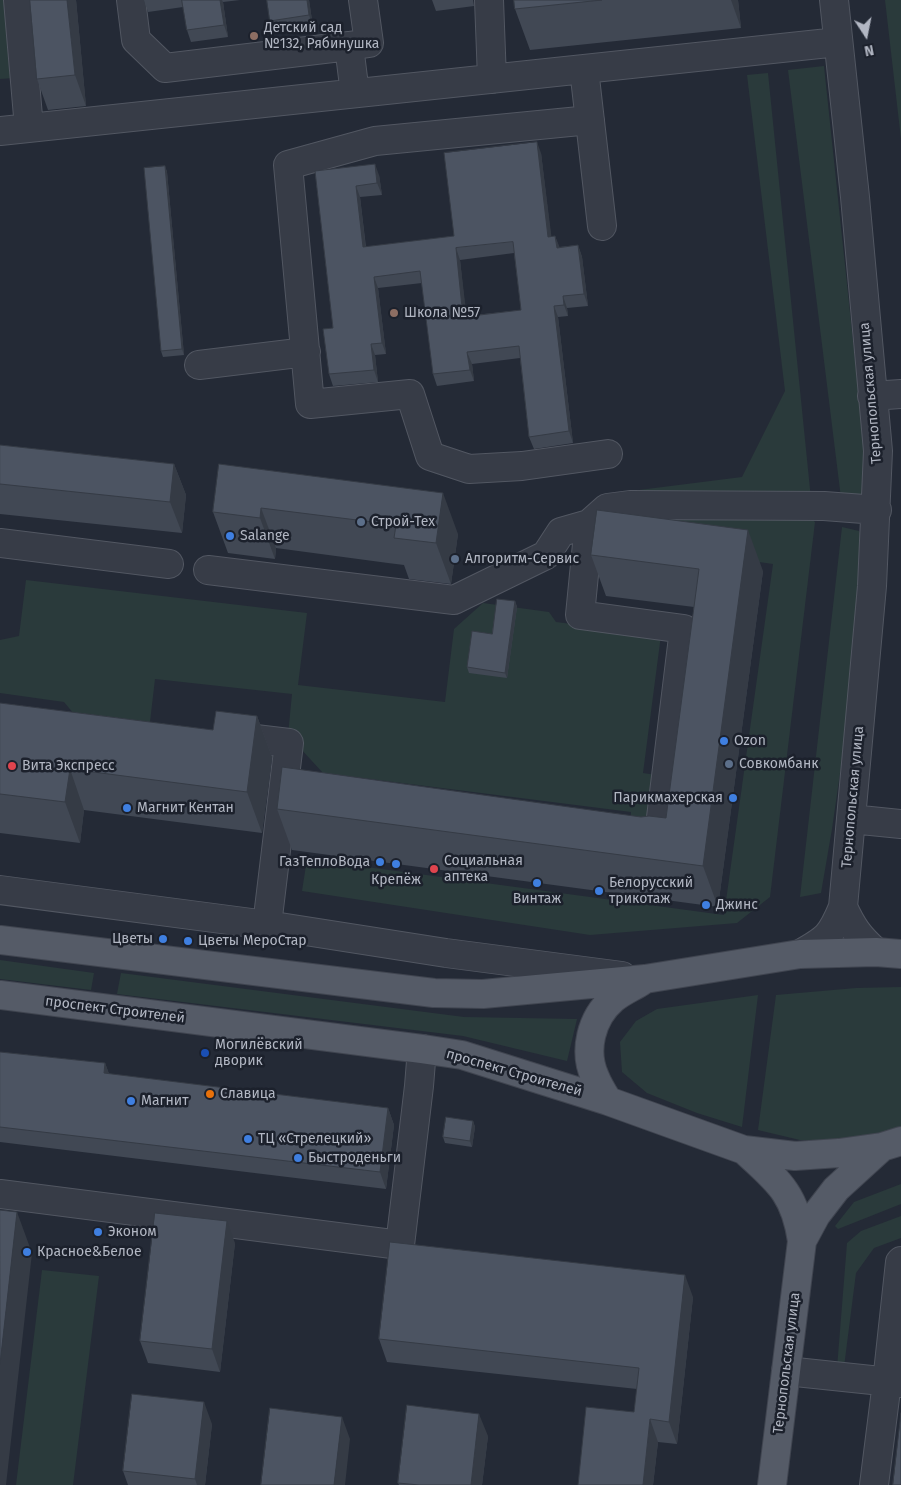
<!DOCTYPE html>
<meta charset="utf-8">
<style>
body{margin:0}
#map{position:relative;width:901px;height:1485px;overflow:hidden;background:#242a36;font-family:"Fira Sans",sans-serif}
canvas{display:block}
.north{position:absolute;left:841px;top:10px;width:50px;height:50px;-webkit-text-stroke:4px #1c212c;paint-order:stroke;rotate:169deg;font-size:14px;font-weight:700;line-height:20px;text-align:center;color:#b2b7c3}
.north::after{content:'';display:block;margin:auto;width:18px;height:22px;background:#b2b7c3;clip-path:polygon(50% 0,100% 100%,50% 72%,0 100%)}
</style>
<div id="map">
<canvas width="901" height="1485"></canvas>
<div class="north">N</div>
</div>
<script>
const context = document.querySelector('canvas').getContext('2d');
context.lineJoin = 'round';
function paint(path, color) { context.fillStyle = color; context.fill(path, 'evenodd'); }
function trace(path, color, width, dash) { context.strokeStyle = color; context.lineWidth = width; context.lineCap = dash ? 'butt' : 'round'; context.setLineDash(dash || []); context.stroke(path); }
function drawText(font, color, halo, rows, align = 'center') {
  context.font = font + ' "Fira Sans",sans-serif'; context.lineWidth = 5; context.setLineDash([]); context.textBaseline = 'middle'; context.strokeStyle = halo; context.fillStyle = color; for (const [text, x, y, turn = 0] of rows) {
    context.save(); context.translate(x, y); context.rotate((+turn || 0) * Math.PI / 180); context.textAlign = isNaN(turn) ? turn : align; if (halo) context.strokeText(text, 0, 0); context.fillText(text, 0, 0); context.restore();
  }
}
paint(new Path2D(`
 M0,0H5L14,78L0,79Z
 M885,0H901V139Z
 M824,66L865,455L864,496L841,498L788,70Z
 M768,73L811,499L638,501L639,490L742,477L785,391L747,75Z
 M802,510L815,522L770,897L737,923L590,935L302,891L307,859L724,915L773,564L611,541L615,513Z
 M842,527L859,531L864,541L860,634L832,829L821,893L800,897Z
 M26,580L307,613L298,685L445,702L454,629L483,603L549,612L556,622L661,635L643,773L656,775L650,828L630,825L631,812L323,773L288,735L292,694L155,679L150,722L74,714L64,702L0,693V640L19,636Z
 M0,960L94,973L91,990L0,979Z
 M121,973L464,1017L577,1019L567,1061L463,1036L117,994Z
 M901,987V1132L847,1142L800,1140L758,1130L776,995L856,988Z
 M758,995L742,1127L697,1113L647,1093L622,1072L620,1042L636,1021L657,1009Z
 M901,1184V1204L838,1229L835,1226L854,1202Z
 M901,1216V1238L874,1248L856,1273L844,1367L837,1368L847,1243L861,1231Z
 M42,1270L99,1276L73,1485H16Z`), '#2a3a3b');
const minor = new Path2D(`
 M18,0L29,128
 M131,0L136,40L165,68L349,46
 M489,0L492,79
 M584,69L602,226
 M356,93L353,78L349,46L369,43L363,0
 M590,120L375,141L288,165L310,404L410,394L430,456L469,469L522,466L608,454
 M0,131L838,42
 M199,365L306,352
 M872,396L901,394
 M589,524L580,615L684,629L658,842L646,840
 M0,543L169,564
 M208,570L454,600L546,555L561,532L589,524L607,508L630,505L824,506L877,510
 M230,736L289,743L267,925
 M851,819L901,824
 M0,890L267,925L446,953L622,976
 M843,907C852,927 859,937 876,952
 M800,954C827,939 831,936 843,907L872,586L878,451L855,197L834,0
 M0,1194L400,1245L419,1086L422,1049
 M786,1371L901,1383
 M874,1485L887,1382L900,1262L901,1261`);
const major = new Path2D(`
 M0,940L434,993L483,994L645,979L800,954L876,952L901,954
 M0,995L422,1049L462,1055L608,1101L744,1150L795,1156L839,1153L882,1147L901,1141
 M608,1101C603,1093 598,1085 595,1077C583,1051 591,1018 613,999C621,992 633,987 642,981
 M744,1150C778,1181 795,1193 802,1241L772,1485
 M802,1241L816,1215L836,1189L882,1147`);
trace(minor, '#525762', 30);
trace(major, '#404550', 30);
trace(minor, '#373c47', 28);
trace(major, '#555b67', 28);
paint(new Path2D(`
 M76,0L86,106L48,110L37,79Z
 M144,0H240L223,2L228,37L191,42L187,30L183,7L148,12Z
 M267,0H309L313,27L274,32L270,21Z
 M432,0H473L474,6L436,11Z
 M514,0H738L741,28L530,50L515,9Z
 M541,153L551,237L555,236L559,247L578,245L582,257L588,306L567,308L568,316L558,317L573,443L534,449L529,437L520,358L472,364L474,381L437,386L433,374L422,283L378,288L386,354L375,355L378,382L333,386L329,374L333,328L315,171L379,175L382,195L360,197L366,247L454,236ZM514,253L521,310L466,316L460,260Z
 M165,166L167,172L184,355L163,357L161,351Z
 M0,445L174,464L186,495L182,533L0,514Z
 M219,464L458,534L451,584L409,579L404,565L388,563L276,548L275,559L228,553L213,512Z
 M591,555L763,571L718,907L292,850L277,809L641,817L666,818L694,607L606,596Z
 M515,601L517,607L507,678L469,673L467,667L492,634Z
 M0,703L213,730L257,716L272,757L262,833L84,810L80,843L0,833Z
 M0,1052L105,1063L109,1074L388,1108L394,1125L386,1189L0,1142Z
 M473,1121L475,1127L472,1147L445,1143L443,1137Z
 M235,1243L220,1372L148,1363L140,1341Z
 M693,1297L677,1444L658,1442L653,1485H578L634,1412L637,1389L387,1362L379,1339Z
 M212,1424L205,1485H128L123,1471Z
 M488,1436L482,1485H399L398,1483Z`), '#414854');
paint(new Path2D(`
 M67,0H76L86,106L75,75Z
 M220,0H222L223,2L228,37L224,25Z
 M307,0H309L313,27L309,15Z
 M731,0H738L741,28Z
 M537,142L541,153L553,249L548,237Z
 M375,164L379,175L382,195L377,183Z
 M165,166L167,172L184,355L182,349Z
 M356,186L360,197L367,259L363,247Z
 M555,236L560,248H557Z
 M578,245L582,257L588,306L584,294Z
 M456,248L460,260L468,328L463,317Z
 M374,277L378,288L386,354L382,343Z
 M563,296L567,308L568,316L564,305Z
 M554,306L558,317L573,443L569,431Z
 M371,344L375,355L378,382L374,370Z
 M467,352L472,364L474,381L470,370Z
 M174,464L186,495L182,533L170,502Z
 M443,493L458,534L451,584L436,543Z
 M261,508L276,548L275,559L260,518Z
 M748,530L763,571L718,907L703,866Z
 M515,601L517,607L507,678L505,673Z
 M257,716L272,757L262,833L247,792Z
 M70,769L84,810L80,843L65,802Z
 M105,1063L111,1079L104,1073Z
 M388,1108L394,1125L386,1189L380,1172Z
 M473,1121L475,1127L472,1147L470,1141Z
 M17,1212L32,1253L6,1485H0V1364Z
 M227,1221L235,1243L220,1372L212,1349Z
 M685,1275L693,1297L677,1444L669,1422Z
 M204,1402L212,1424L205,1485H197L195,1479Z
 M479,1414L488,1436L482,1485H471Z
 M342,1417L350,1439L345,1485H334Z
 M650,1419L658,1442L653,1485H643Z`), '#353b45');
const building = new Path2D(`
 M30,0H67L75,75L37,79Z
 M182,0H220L224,25L187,30Z
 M267,0H307L309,15L270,21Z
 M514,0H602L515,9Z
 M537,142L548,237L555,236L557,248L578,245L584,294L563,296L564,305L554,306L569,431L529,437L519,346L467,352L470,370L433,374L420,271L374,277L382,343L371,344L374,370L329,374L323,329L333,328L315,171L375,164L377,183L356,186L363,247L454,236L444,153ZM513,242L521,310L463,317L456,248Z
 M165,166L182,349L161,351L144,168Z
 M0,445L174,464L170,502L0,484Z
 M219,464L443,493L436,543L394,538L396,525L373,522L261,508L260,518L213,512Z
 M597,510L748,530L703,866L277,809L282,767L641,817L649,816L666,818L699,569L591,555Z
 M497,599L515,601L505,673L467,667L472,631L492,634Z
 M0,703L213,730L216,711L257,716L247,792L70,769L65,802L0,794Z
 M0,1052L105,1063L104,1073L388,1108L380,1172L0,1127Z
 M446,1117L473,1121L470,1141L443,1137Z
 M0,1210L17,1212L0,1364Z
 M155,1213L227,1221L212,1349L140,1341Z
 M390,1242L685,1275L669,1422L650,1419L643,1485H578L586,1407L634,1412L639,1368L379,1339Z
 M132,1394L204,1402L195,1479L123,1471Z
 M407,1405L479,1414L471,1485H419L398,1483Z
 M270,1408L342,1417L334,1485H261Z
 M901,1413V1485H893Z`);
paint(building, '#4c5462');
trace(building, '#353b45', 1);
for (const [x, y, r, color] of [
 [254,36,5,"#8d6e63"],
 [394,313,5,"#8d6e63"],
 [361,522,5,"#5c6f8a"],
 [230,536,5,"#3f7fe0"],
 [455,559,5,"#5c6f8a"],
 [724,741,5,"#3f7fe0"],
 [729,764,5,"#5c6f8a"],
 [12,766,5,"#e0444e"],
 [733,798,5,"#3f7fe0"],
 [127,808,5,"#3f7fe0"],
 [380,862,5,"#3f7fe0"],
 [396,864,5,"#3f7fe0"],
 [434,869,5,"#e0444e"],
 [537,883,5,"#3f7fe0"],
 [599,891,5,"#3f7fe0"],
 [706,905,5,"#3f7fe0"],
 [163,939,5,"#3f7fe0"],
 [188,941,5,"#3f7fe0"],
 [205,1053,5,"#1a4fb4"],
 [210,1094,5,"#e8710a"],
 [131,1101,5,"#3f7fe0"],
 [248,1139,5,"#3f7fe0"],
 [298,1158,5,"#3f7fe0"],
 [98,1232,5,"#3f7fe0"],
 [27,1252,5,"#3f7fe0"]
]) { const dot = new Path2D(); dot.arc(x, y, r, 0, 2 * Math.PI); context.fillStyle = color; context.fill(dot); trace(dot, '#1c212c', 2); }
drawText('14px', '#b2b7c3', '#1c212c', [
 ["Детский сад",264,28],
 ["№132, Рябинушка",264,44],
 ["Школа №57",404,313],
 ["Строй-Тех",371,522],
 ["Salange",240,536],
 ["Алгоритм-Сервис",465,559],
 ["Ozon",734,741],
 ["Совкомбанк",739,764],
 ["Вита Экспресс",22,766],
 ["Парикмахерская",723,798,"right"],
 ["Магнит Кентан",137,808],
 ["Социальная",444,861],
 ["аптека",444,877],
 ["ГазТеплоВода",370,862,"right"],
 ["Крепёж",396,880,"center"],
 ["Белорусский",609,883],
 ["трикотаж",609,899],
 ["Винтаж",537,899,"center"],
 ["Джинс",716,905],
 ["Цветы",153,939,"right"],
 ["Цветы МероСтар",198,941],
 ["Могилёвский",215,1045],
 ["дворик",215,1061],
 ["Славица",220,1094],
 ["Магнит",141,1101],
 ["ТЦ «Стрелецкий»",258,1139],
 ["Быстроденьги",308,1158],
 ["Эконом",108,1232],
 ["Красное&Белое",37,1252]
], 'left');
drawText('14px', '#b2b7c3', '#1c212c', [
 ["Тернопольская улица",871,393,-95],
 ["Тернопольская улица",853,797,-85],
 ["проспект Строителей",115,1010,7],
 ["проспект Строителей",514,1073,16],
 ["Тернопольская улица",787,1363,-83]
]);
</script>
